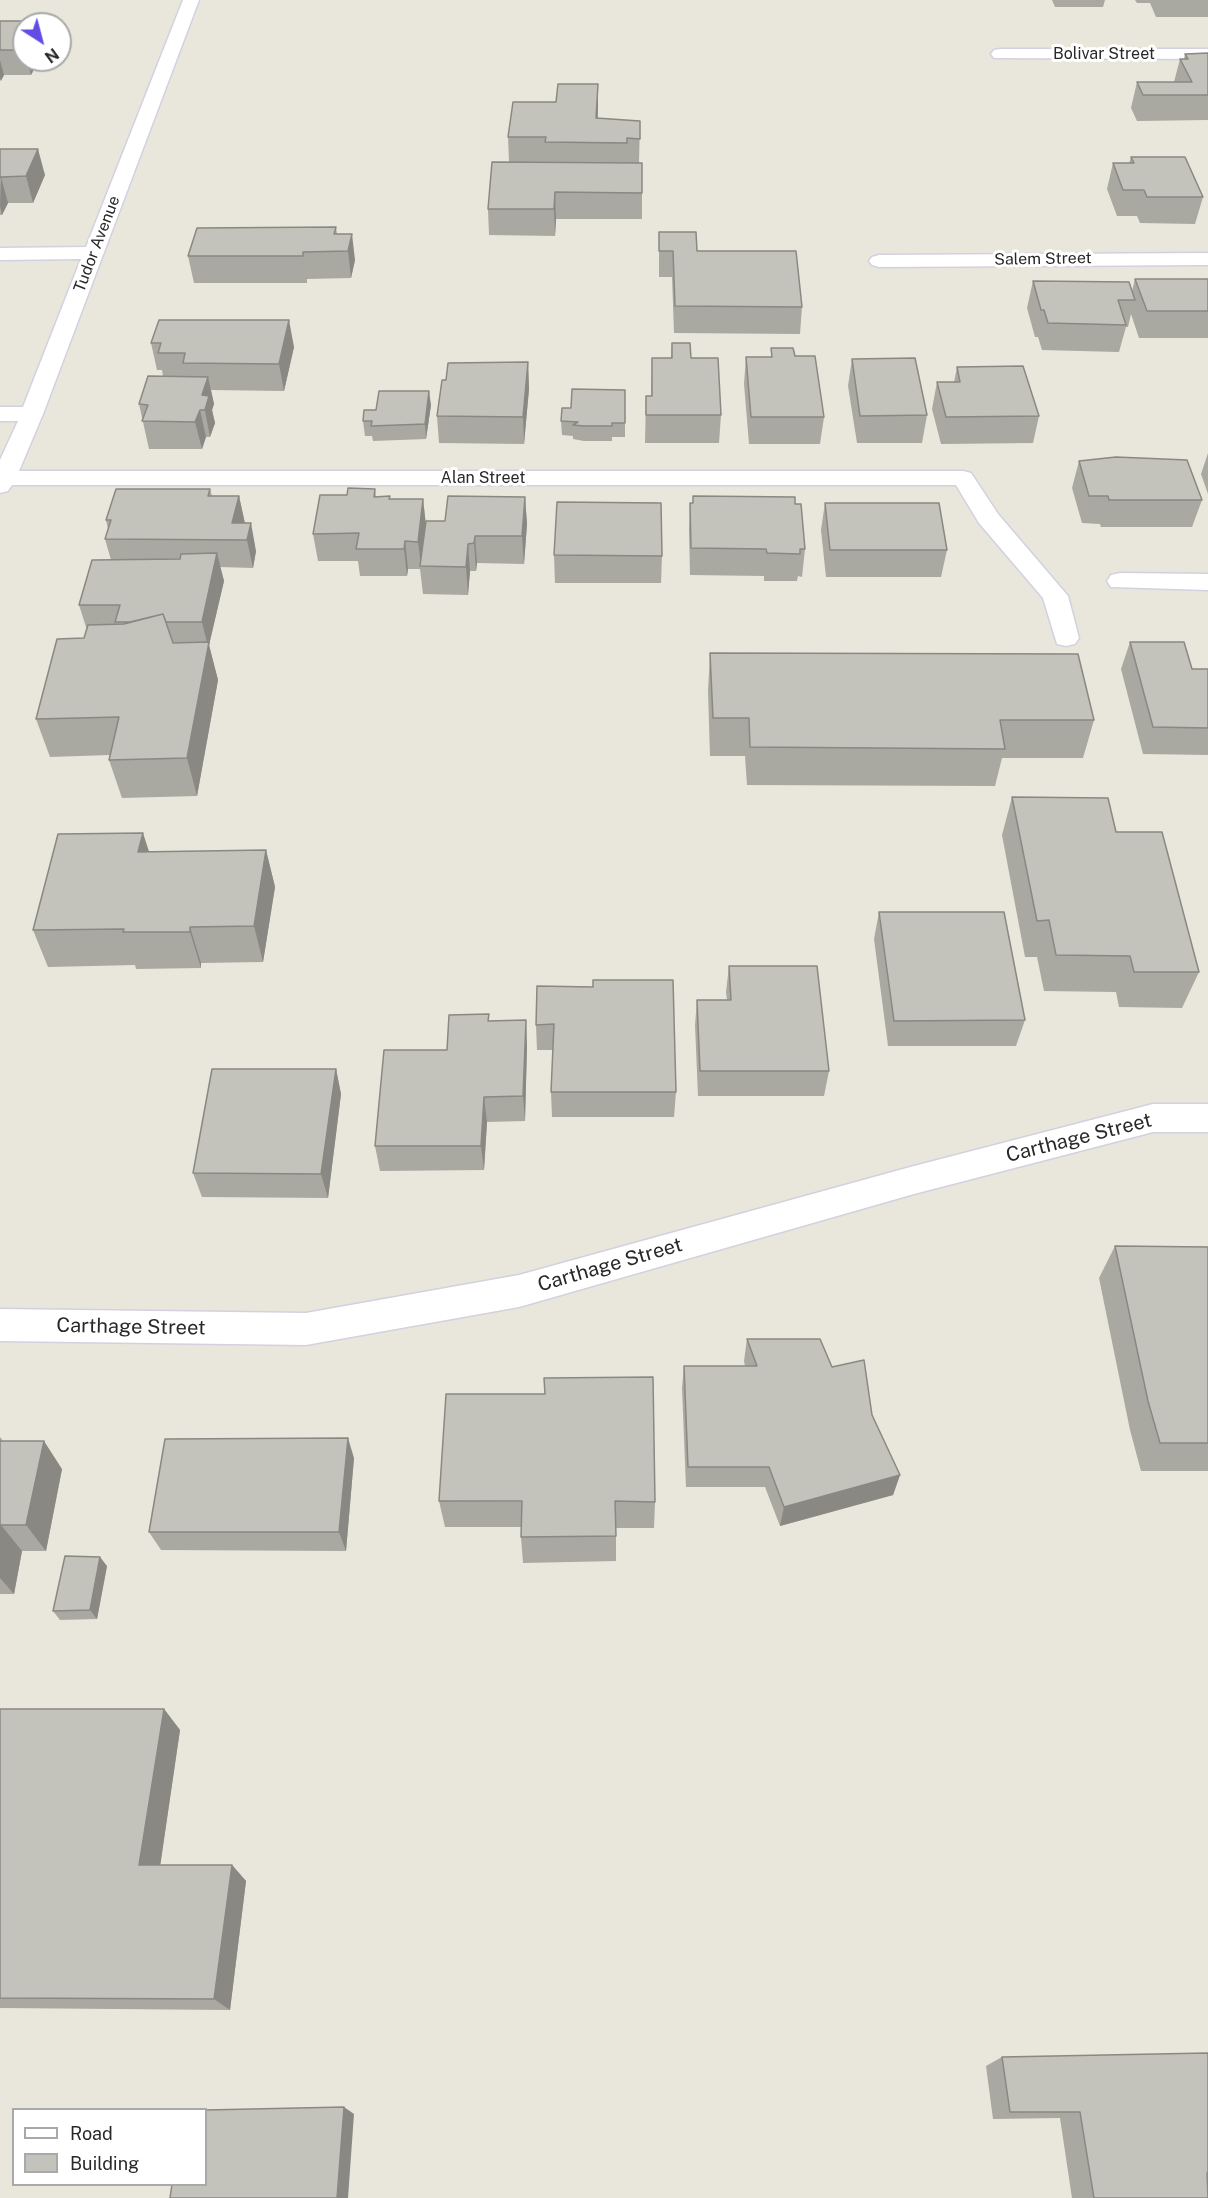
<!DOCTYPE html>
<style>
body{margin:0}
#map{position:relative;width:1208px;height:2198px;overflow:hidden;background:#e9e7db;font-family:"Public Sans",sans-serif}
canvas{display:block}
.legend{position:absolute;left:12px;top:2108px;width:195px;height:78px;box-sizing:border-box;background:#fff;border:2px solid #a9a9a9;margin:0;padding:8px 10px;list-style:none;font-size:18px;color:#282828}
.legend li{display:flex;align-items:center;gap:12px;height:30px}
.legend b{width:30px;border:2px solid #a9a9a9}
.north{position:absolute;left:12px;top:12px;width:60px;height:60px;box-sizing:border-box;background:#fff;border:2px solid #a9a9a9;border-radius:50%;rotate:144deg;font-size:16px;font-weight:700;line-height:24px;text-align:center;color:#282828}
.north::after{content:'';display:block;margin:auto;width:21px;height:27px;background:#614de4;clip-path:polygon(50% 0,100% 100%,50% 72%,0 100%)}
</style>
<div id="map">
<canvas width="1208" height="2198"></canvas>
<ul class="legend">
<li><b style="height:8px;background:#fff"></b>Road</li>
<li><b style="height:16px;background:#c4c3bb"></b>Building</li>
</ul>
<div class="north">N</div>
</div>
<script>
const context = document.querySelector('canvas').getContext('2d');
context.lineJoin = 'round';
function trace(path, color, width, dash) { context.strokeStyle = color; context.lineWidth = width; context.lineCap = dash ? 'butt' : 'round'; context.setLineDash(dash || []); context.stroke(path); }
function paint(path, color) { context.fillStyle = color; context.fill(path, 'evenodd'); }
function drawText(font, color, halo, rows, align = 'center') {
  context.font = font + ' "Public Sans",sans-serif'; context.lineWidth = 6; context.setLineDash([]); context.textBaseline = 'middle'; context.strokeStyle = halo; context.fillStyle = color; for (const [text, x, y, turn = 0] of rows) {
    context.save(); context.translate(x, y); context.rotate((+turn || 0) * Math.PI / 180); context.textAlign = isNaN(turn) ? turn : align; if (halo) context.strokeText(text, 0, 0); context.fillText(text, 0, 0); context.restore();
  }
}
const minor = new Path2D(`
 M183,0H199L43,414L19,471H963L971,473L998,514L1068,596L1079,638L1075,644L1066,646L1057,644L1043,598L979,523L956,485H12L8,491L0,493V460L18,421H0V407H23L81,259L0,260V248L86,247Z
 M1000,49H1208V59L994,58L991,54L994,50Z
 M1208,253V265L879,267L872,265L869,261L872,257L879,255Z
 M1120,573L1208,574V590L1111,587L1107,581L1111,575Z
 M1153,1104H1208V1132H1153L914,1194L519,1307L306,1345L0,1341V1309L306,1313L519,1275L914,1166Z`);
trace(minor, '#d3d1df', 3);
paint(minor, '#fff');
paint(new Path2D(`
 M1052,0H1105L1103,7H1055Z
 M1135,0H1208V17H1156L1150,3H1137Z
 M0,21H40L41,24H24V60H39L31,75H4L0,81Z
 M1208,53V120L1137,121L1131,108L1137,82H1174L1180,59H1184L1185,54Z
 M598,84V118L640,121L639,163H642V219H556L555,236L489,235L488,209L509,162L508,137L556,102Z
 M0,149L45,175L33,203H8L2,215H0Z
 M1131,157L1203,197L1195,224L1140,223L1137,216H1117L1107,189L1113,163H1129Z
 M336,227L337,234L355,260L351,278L307,279V283H194L188,256Z
 M659,232L697,251L802,307L800,334L674,333L672,277H659Z
 M1135,279H1208V338H1139L1131,314L1128,327H1126L1119,352L1042,350L1038,337H1035L1027,308L1033,281L1132,291Z
 M151,343L294,347L284,391L211,390L214,404L212,410L215,423L210,437H206L202,449H149L139,404L163,376L162,370H157Z
 M672,343L691,358L721,415L719,443H645L646,396H651L652,358H671Z
 M771,348L795,356L824,417L820,444H749L744,384L746,357H771Z
 M852,359L927,415L922,443H857L848,386Z
 M528,362L529,389L524,444L439,443L437,416L446,380Z
 M957,367L1039,416L1033,443L941,444L932,409L937,382H954Z
 M625,390V437H612V441H584L573,439V436L562,435L561,421L571,408Z
 M431,405L426,439L373,441L372,436H365L363,421Z
 M1208,453V494L1201,474Z
 M1079,461L1202,500L1192,527H1101L1100,524L1082,523L1072,488Z
 M210,489L212,496H239L245,523L256,551L253,568L220,567L224,581L209,645L218,680L197,796L122,798L109,760L110,755L50,757L36,719L84,638L87,630L79,605L111,560L105,539L108,529L106,520Z
 M375,489L376,497L390,496V499H423L426,524L445,521L525,497L527,524L524,564L477,563L476,571H470L468,595L423,594L420,569H408L407,576H360L358,561H318L313,534L347,495Z
 M690,503L795,504L805,549L802,577L798,576L797,581H764V576L690,575L689,530Z
 M825,503L947,550L941,577H826L821,530Z
 M554,555L662,556L661,583H555Z
 M1130,642L1192,669L1208,670V755L1143,754L1121,669Z
 M710,653L1094,720L1083,758H1002L995,786L747,785L745,756H710L708,691Z
 M1012,797L1116,832L1199,972L1182,1008L1119,1007L1116,992L1044,991L1037,957H1025L1002,835Z
 M266,850L275,887L263,962L201,963V968L136,969L135,965L48,967L33,930L149,852Z
 M879,912L1025,1020L1016,1046H888L874,939Z
 M729,966L829,1071L824,1096H698L695,1025L697,1000H727L726,992Z
 M537,986L676,1092L674,1117H552L551,1092L553,1050H537L536,1025Z
 M489,1014V1021L526,1020L527,1046L525,1121L487,1122L484,1170L380,1171L375,1146L447,1050Z
 M336,1069L341,1094L328,1198L202,1197L193,1173Z
 M1115,1246L1208,1247V1471H1141L1130,1430L1099,1278Z
 M747,1339L832,1367L872,1415L900,1475L893,1495L780,1526L765,1487H686L682,1388L684,1366H745L744,1361Z
 M0,1437L3,1441L62,1469L46,1551H22L14,1594H0Z
 M354,1458L346,1551L161,1550L149,1532Z
 M439,1501L655,1502L654,1528H616V1561L523,1563L521,1537V1527H445Z
 M107,1566L97,1619L60,1620L53,1611Z
 M0,1709H164L180,1730L160,1865H232L246,1881L230,2010L0,2008Z
 M1208,2053V2198H1072L1060,2118L993,2119L986,2066L1002,2057Z`), '#a9a8a1');
paint(new Path2D(`
 M0,60L4,75L1,81L0,78Z
 M27,60H39L31,75Z
 M598,84V109L596,144V118Z
 M38,149L45,175L33,203L26,176Z
 M1,177L8,203L2,215L0,206Z
 M555,192L556,219L555,236L554,209Z
 M352,234L355,260L351,278L348,251Z
 M289,320L294,347L284,391L279,364Z
 M528,362L529,389L524,444L523,417Z
 M208,377L214,404L212,410L215,423L210,437L202,395Z
 M429,391L431,405L426,439L425,424Z
 M200,410L206,437L202,449L195,422Z
 M239,496L245,524L232,523Z
 M525,497L527,524L524,564L522,536Z
 M423,499L426,527L421,566L418,542Z
 M251,523L256,551L253,568L247,540Z
 M475,536L477,563L476,571L474,543Z
 M405,541L408,569L407,576L404,549Z
 M468,544L470,571L468,595L466,567Z
 M217,553L224,581L209,645L218,680L197,796L187,758L208,647L202,622Z
 M143,833L155,870L138,852Z
 M266,850L275,887L263,962L254,926Z
 M190,927L201,963V968L190,932Z
 M526,1020L527,1046L525,1121L523,1096Z
 M336,1069L341,1094L328,1198L321,1174Z
 M484,1097L487,1122L484,1170L481,1146Z
 M348,1438L354,1458L346,1551L339,1532Z
 M44,1441L62,1469L46,1551L26,1525Z
 M900,1475L893,1495L780,1526L784,1507Z
 M1,1525L22,1551L14,1594L0,1578V1532Z
 M100,1557L107,1566L97,1619L90,1610Z
 M164,1709L180,1730L158,1881L139,1865Z
 M232,1865L246,1881L230,2010L214,1999Z
 M344,2107L354,2114L348,2198H337Z`), '#898883');
const building = new Path2D(`
 M0,21H40L38,24H24V50H0Z
 M1208,53V95H1143L1137,82H1192L1180,59H1188L1185,54Z
 M558,84H598L596,118L640,121V139L627,138V143L545,142L546,137H508L513,102H556Z
 M0,149H38L26,176L1,177L0,178Z
 M1131,157H1185L1203,197H1147L1144,190H1123L1113,163H1134Z
 M492,162L642,163V193L555,192L554,209H488Z
 M336,227L334,234H352L348,251L303,252V256H188L197,228Z
 M659,232H696L697,251H796L802,307L675,306L673,251H659Z
 M1135,279H1208V311H1147Z
 M1033,281L1129,282L1135,300H1118L1126,325L1048,323L1044,310H1041Z
 M159,320H289L279,364L183,363L185,353H158L161,343H151Z
 M672,343H690L691,358H718L721,415H646V396H652V358H672Z
 M771,348H793L795,356H815L824,417H751L746,357H772Z
 M915,358L927,415L860,416L852,359Z
 M528,362L523,417L437,416L442,380H446L448,363Z
 M1023,366L1039,416L946,417L937,382H960L957,367Z
 M148,376L208,377L202,395L209,396L205,410H200L195,422L142,421L148,405L139,404Z
 M572,389L625,390V423H612V426H584L573,425L578,422L561,421L562,408H571Z
 M379,391H429L425,424L371,426L372,421H363L364,410H376Z
 M1116,457L1187,460L1202,500H1109L1108,496H1089L1079,461Z
 M348,488L375,489L374,497L390,496L389,499H423L418,542L405,541L404,549H356L359,533L313,534L320,495H347Z
 M116,489H210L208,496H239L232,523H251L247,540L105,539L111,520H106Z
 M448,496L525,497L522,536H475L474,543L468,544L466,567L420,566L426,521H445Z
 M693,496L795,497V504H801L805,549H800V554L767,553L766,549L691,548L690,503H693Z
 M557,502L661,503L662,556L554,555Z
 M825,503H939L947,550H830Z
 M217,553L202,622H166L163,614L130,622H115L120,605H79L92,560L180,559L181,554Z
 M163,614L173,643L209,642L187,758L109,760L119,717L36,719L57,639L84,638L88,625L124,624Z
 M1130,642H1184L1192,669H1208V728L1153,727Z
 M710,653L1078,654L1094,720H1000L1005,749L750,747L749,718H713Z
 M1012,797L1108,798L1116,832H1162L1199,972H1134L1130,956L1056,955L1049,920L1037,921Z
 M143,833L138,852L266,850L254,926L190,927V932H123L124,929L33,930L58,834Z
 M879,912H1004L1025,1020L894,1021Z
 M729,966H817L829,1071H700L697,1000H731Z
 M593,980H673L676,1092H551L554,1024L536,1025L537,986L593,987Z
 M489,1014L488,1021L526,1020L523,1096L484,1097L481,1146H375L384,1050H447L449,1015Z
 M212,1069H336L321,1174L193,1173Z
 M1115,1246L1208,1247V1443H1160L1148,1401Z
 M747,1339H820L832,1367L864,1360L872,1415L900,1475L784,1507L769,1467H688L684,1366H757Z
 M653,1377L655,1502L615,1501L616,1536L521,1537L522,1501H439L446,1394H545L544,1378Z
 M348,1438L339,1532H149L165,1439Z
 M0,1441H44L26,1525H1L0,1532Z
 M65,1556L100,1557L90,1610L53,1611Z
 M0,1709H164L139,1865H232L214,1999L0,1998Z
 M1208,2053V2173H1207L1208,2198H1094L1080,2112H1010L1002,2057Z
 M344,2107L337,2198H170L172,2184H206V2110Z`);
paint(building, '#c4c3bb');
trace(building, '#898883', 1.5);
drawText('16px', '#282828', '#fff', [
 ["Bolivar Street",1104,54],
 ["Tudor Avenue",97,244,-69],
 ["Salem Street",1043,259,-1],
 ["Alan Street",483,478]
]);
drawText('20px', '#282828', '#fff', [
 ["Carthage Street",1079,1138,-14],
 ["Carthage Street",610,1265,-16],
 ["Carthage Street",131,1327,1]
]);
</script>
